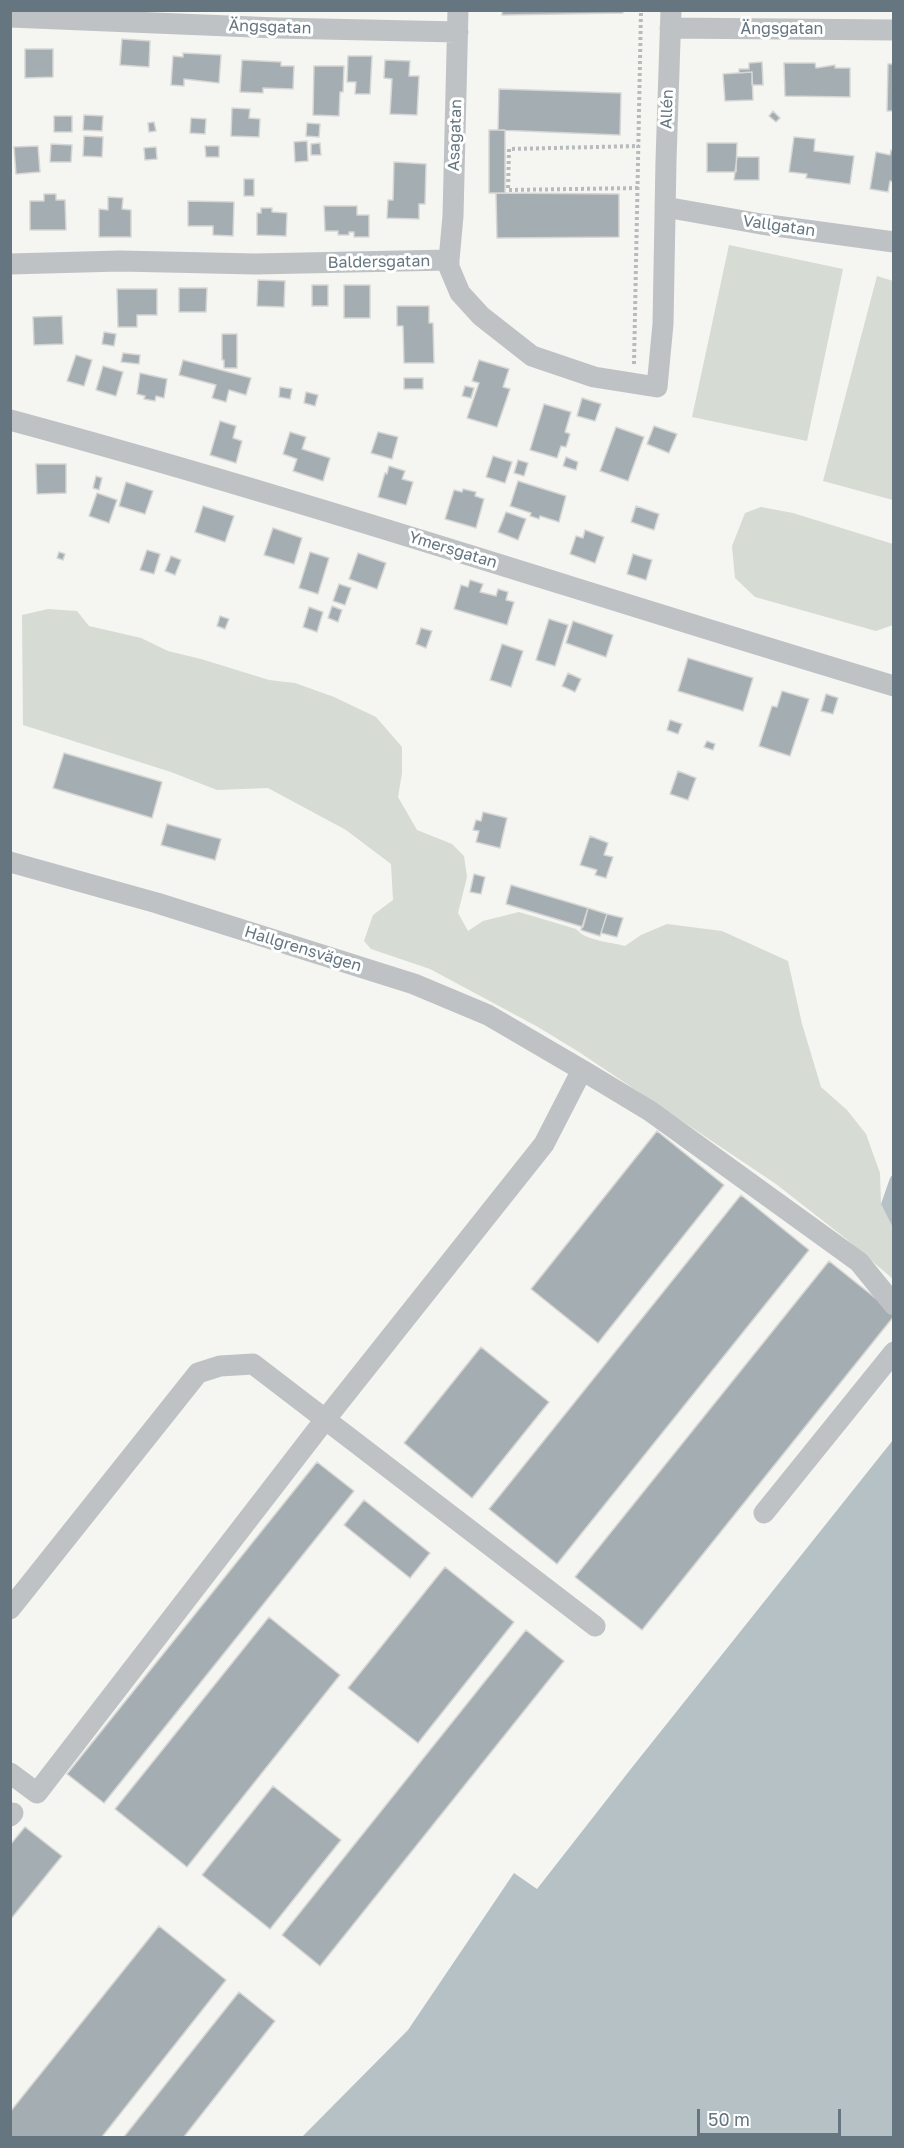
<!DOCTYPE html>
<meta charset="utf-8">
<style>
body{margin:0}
#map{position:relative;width:904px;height:2148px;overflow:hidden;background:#f5f5f1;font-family:"Golos Text",sans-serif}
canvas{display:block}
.frame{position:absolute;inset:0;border:12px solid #657680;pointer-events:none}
.scale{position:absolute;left:697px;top:2109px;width:144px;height:27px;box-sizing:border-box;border:3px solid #657680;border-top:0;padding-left:8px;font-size:18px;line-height:21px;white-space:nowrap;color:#657680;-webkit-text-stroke:4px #fff;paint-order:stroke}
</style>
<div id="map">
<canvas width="904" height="2148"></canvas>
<div class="frame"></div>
<div class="scale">50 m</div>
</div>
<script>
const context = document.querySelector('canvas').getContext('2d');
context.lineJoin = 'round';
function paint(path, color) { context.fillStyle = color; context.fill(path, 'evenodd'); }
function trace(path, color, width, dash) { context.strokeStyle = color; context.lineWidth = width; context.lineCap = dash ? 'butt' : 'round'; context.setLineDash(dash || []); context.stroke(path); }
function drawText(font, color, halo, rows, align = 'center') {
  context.font = font + ' "Golos Text",sans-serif'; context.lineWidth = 6; context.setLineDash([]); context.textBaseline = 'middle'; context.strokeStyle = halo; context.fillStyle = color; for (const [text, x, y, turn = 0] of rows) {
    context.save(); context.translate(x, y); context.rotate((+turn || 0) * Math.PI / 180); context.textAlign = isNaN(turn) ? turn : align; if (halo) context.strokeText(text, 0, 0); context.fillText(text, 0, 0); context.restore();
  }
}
paint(new Path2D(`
 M729,245L843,269L807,441L692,417Z
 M877,276L893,281V500L823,481Z
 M761,507L793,513L893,544V625L876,631L755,597L735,578L732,546L745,513Z
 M48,609L77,611L89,626L141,638L168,651L201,659L269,680L295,683L334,697L376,717L402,747V773L398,797L417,830L452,844L464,856L467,877L458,913L468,931L483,921L519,912L576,929C586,941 610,942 625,946L641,935L667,924L722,931L788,961L802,1024L821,1087L847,1110L866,1134L880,1173L881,1204L893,1228V1279L845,1238L776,1184L579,1052L538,1027L430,969L371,949L364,941L373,915L393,900L391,864L346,830L268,788L217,790L171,772L23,725L22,615Z`), '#d6dbd3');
paint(new Path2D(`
 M893,1174V1228L881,1204L890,1178Z
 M893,1440V2137H302L408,2030L514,1873L537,1889L630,1770Z`), '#b5c1c5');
const building = new Path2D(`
 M502,10H623V13L502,15Z
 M122,39L150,41L149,67L120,65Z
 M25,49H53V77L25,78Z
 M183,53L221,55L219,83L184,79V86L171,85L173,56L183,57Z
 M348,56H372L370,94H355L356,82H347Z
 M242,60L281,62V66H294L293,89L263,88V93L240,92Z
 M385,60L410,61L409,76H419L417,115L390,114L392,79L384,78Z
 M762,62L763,85H752V72L739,73V69H749V63Z
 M784,63H815L816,68L835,65V68H850V97L785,96Z
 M888,64H894V111H887Z
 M314,66H344L343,92H340L339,116L313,115Z
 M752,72L753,100L725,101L723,74Z
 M499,89L621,93L620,135L498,130Z
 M232,108L250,109L249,118L260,119L259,137L231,136Z
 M773,111L780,118L776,122L769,116Z
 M84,115L103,116L102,131L83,130Z
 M54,116H72V132H54Z
 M191,118L206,119L205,134L190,133Z
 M154,122L156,131L149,132L148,123Z
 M307,123L320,124L319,137L306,136Z
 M489,130H505V193H489Z
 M84,136L103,137L102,157L83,156Z
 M794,137L815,139L814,151L854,156L850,184L806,178L807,174L789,172Z
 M307,141L308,161L295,162L294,142Z
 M320,143L321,155H311V144Z
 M707,143H737L736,172H707Z
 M51,144L72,145L71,162H50Z
 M38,146L40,172L16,174L14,147Z
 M205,146H219V157H206Z
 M156,147L157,159L145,160L144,148Z
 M891,150L894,151V182L890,181L888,192L870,189L876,152L890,155Z
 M737,157H759V180H734Z
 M394,162L426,164L425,204H419V219L387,218L388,200H393Z
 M244,179H254V196H244Z
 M496,193L619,194V237L497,238Z
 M44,194H56V200H65L66,230H30V201H44Z
 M108,197L123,198L122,209L131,210V237H99V209L108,210Z
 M188,201L234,202L233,236L213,235V226H188Z
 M324,206H357V215H369V237H354V232H349V235H338V231H325Z
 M261,208H272V212L287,213L286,236L257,235V213H261Z
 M258,280L285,281L284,307L257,306Z
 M312,285H328V306H312Z
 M344,285H370V318H344Z
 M179,288H207L206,312H179Z
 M117,289H157V315H137V327H118Z
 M397,306H429V323H433L434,363H404L403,326H397Z
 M62,316L63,344L34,345L33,317Z
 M104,332L116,334L114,346L102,344Z
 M222,334H237V368H224V360H222Z
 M123,353L140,355L139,364L121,362Z
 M76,355L92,360L84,386L67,381Z
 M183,360L251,378L246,395L229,390L226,402L212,398L216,385L179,375Z
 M479,360L509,369L503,387L510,389L497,427L467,418L479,383L472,381Z
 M103,366L123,372L116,396L96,390Z
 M140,373L167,379L164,398L156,396L155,401L144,399L145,396L137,394Z
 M404,378H423V389H404Z
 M465,386L474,388L471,398L462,396Z
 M280,387L292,389L290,399L279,397Z
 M306,392L318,395L315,406L304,403Z
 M582,398L601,404L595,421L577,416Z
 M544,404L571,412L565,432L570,434L566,447L561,446L557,458L530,450Z
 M220,421L236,426L233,438L242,441L236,463L210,455Z
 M654,426L677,434L669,453L647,444Z
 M616,427L644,437L628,481L600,471Z
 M290,432L306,437L302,449L330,458L323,481L293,471L297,459L283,454Z
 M378,432L398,437L392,459L371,453Z
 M493,456L512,462L505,483L486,477Z
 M566,457L578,462L576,470L563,466Z
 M518,460L528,463L524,476L514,473Z
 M36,464H66V493L37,494Z
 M389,466L405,471L402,479L413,482L406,505L378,497L385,473L387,474Z
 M96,476L102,478L99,490L93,488Z
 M518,481L566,496L559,522L540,516L539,519L530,516L531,513L510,506Z
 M126,482L153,491L145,514L119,506Z
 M463,489L476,492L475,496L484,499L476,528L445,519L454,490L462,492Z
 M97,493L117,500L109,523L89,516Z
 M203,506L234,516L225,542L195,532Z
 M636,506L659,514L654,530L631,522Z
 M506,512L526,519L518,540L498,532Z
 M273,528L302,538L294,564L264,555Z
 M585,530L604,537L595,563L570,554L576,536L583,538Z
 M147,550L160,554L154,574L140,570Z
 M59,552L65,554L63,560L57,558Z
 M310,552L329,558L318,594L299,588Z
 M358,553L386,563L377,589L349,579Z
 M633,554L652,560L646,580L627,574Z
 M171,556L181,560L175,575L165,571Z
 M470,580L483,584L480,592L496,596L498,589L508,592L506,600L514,602L507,625L454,609L461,585L468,587Z
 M339,584L351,588L345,605L333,601Z
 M332,606L342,610L338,622L328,618Z
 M309,607L323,612L317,632L303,627Z
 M220,616L229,619L225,629L217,626Z
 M549,619L568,625L555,666L536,660Z
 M573,621L613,635L606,657L566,643Z
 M421,628L432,631L426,648L416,644Z
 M502,644L523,651L511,687L490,680Z
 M688,658L753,678L743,711L678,691Z
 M568,673L581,679L575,692L562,686Z
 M782,691L809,699L790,756L759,746L772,706L777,707Z
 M826,694L838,698L833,714L821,711Z
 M670,720L682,724L678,734L667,730Z
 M707,741L715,744L713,750L704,747Z
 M64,753L162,782L152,818L53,788Z
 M678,771L696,778L688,800L670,794Z
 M483,812L507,818L500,848L476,842L479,831L473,830L476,820L481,821Z
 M167,824L221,839L215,860L161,845Z
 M590,836L608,843L604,855L613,857L606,878L595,875L597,870L580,865Z
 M474,874L485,877L481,894L470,892Z
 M511,885L588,908L583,927L506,904Z
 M588,908L607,914L600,936L581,930Z
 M607,914L623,918L617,937L601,933Z
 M657,1131L724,1185L598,1343L531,1289Z
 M741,1195L809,1250L557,1564L489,1509Z
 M829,1261L894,1313V1316L642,1630L575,1577Z
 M481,1347L549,1402L472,1498L404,1443Z
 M317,1462L354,1491L104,1803L67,1774Z
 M364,1500L430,1553L410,1578L344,1525Z
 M445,1567L514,1622L418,1743L348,1688Z
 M269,1617L340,1675L187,1867L115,1809Z
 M526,1630L564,1661L320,1966L282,1935Z
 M273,1786L341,1840L270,1929L202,1875Z
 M25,1827L62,1856L10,1920V1845Z
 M159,1926L226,1980L101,2138H10V2112Z
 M239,1992L275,2021L183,2138H123Z`);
paint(building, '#a4adb1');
trace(building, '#d6d6d4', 1.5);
trace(new Path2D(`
 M638,188L508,190L509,149L639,146
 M634,364L641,10`), '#b8bbbd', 4, [3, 3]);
trace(new Path2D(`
 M10,17L277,28L458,32
 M670,28L894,30
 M665,207L761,224L894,242
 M449,260L453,216L458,10
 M10,264L120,261L255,264L449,260V267L460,293L481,316L532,356L594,377L657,387L663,324L666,161L671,10
 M10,420C307,500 599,598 894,686
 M10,862L157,903L414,984L488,1015L582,1070
 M764,1513L894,1352
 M10,1609L198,1373L220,1366L253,1364L595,1626
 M10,1773L37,1793L324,1421L544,1144L582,1070L650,1111L859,1262L894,1305
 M10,1816L13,1813`), '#bec2c5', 21);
drawText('16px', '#657680', '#fff', [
 ["Ängsgatan",270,27,2],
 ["Ängsgatan",782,29],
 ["Allén",667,109,-88],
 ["Asagatan",455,135,-88],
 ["Vallgatan",779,226,8],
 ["Baldersgatan",379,262,-1],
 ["Ymersgatan",453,550,17],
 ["Hallgrensvägen",303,949,17]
]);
</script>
